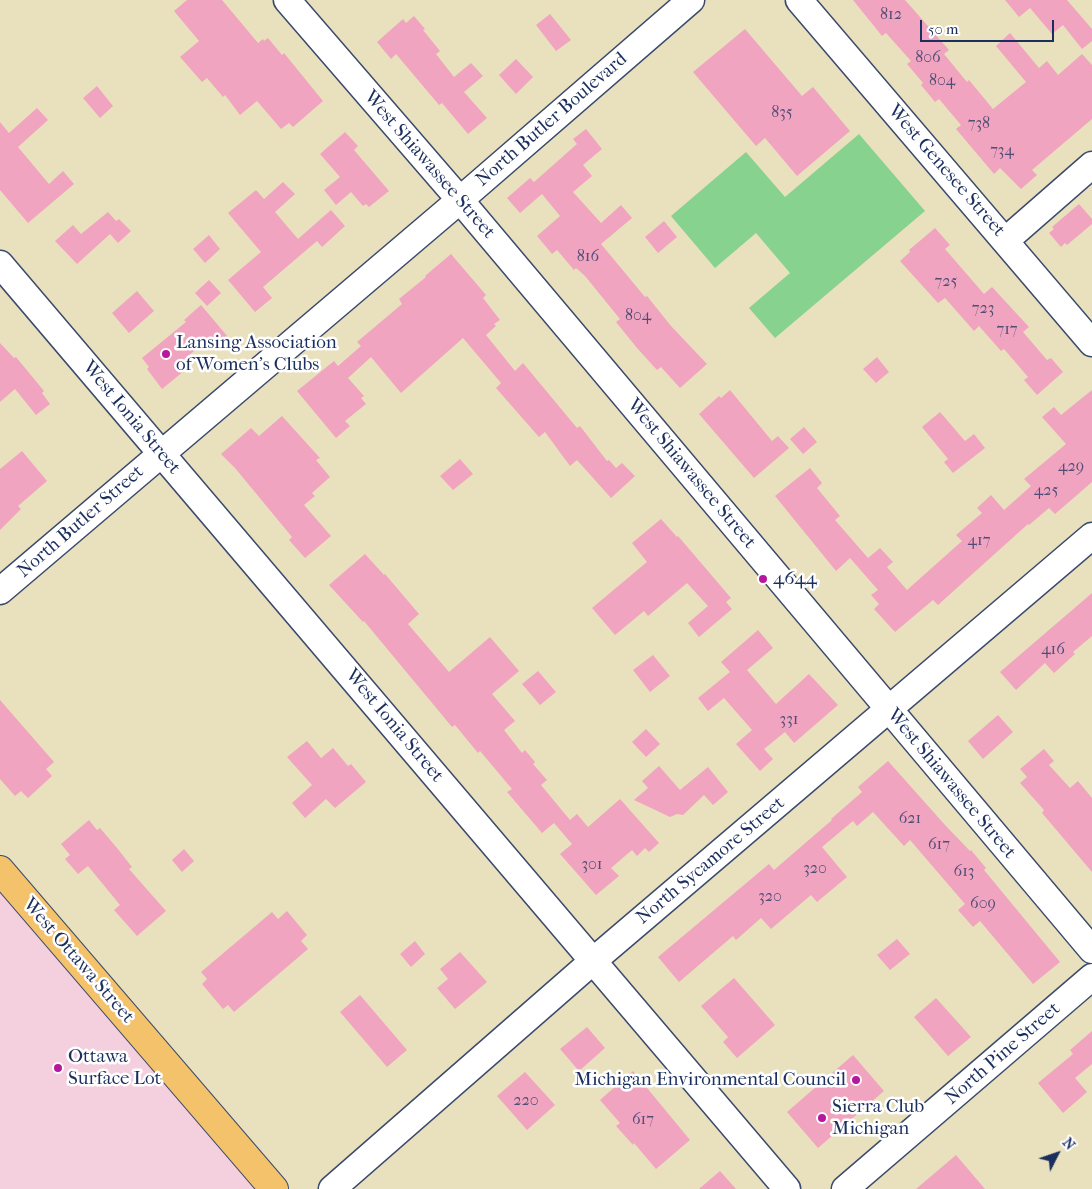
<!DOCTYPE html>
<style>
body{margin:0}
#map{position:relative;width:1092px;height:1189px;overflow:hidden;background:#e9e0bd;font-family:"IM FELL French Canon",serif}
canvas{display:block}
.north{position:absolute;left:1032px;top:1129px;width:50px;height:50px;-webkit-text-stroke:4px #fff;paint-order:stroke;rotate:49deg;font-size:14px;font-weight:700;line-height:20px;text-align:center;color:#1b2f5e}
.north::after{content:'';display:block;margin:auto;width:18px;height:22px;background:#1b2f5e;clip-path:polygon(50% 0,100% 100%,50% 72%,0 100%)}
.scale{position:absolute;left:920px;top:20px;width:134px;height:22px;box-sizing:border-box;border:2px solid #1b2f5e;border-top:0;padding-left:6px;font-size:15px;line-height:18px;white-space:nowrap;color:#1b2f5e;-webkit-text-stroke:4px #fff;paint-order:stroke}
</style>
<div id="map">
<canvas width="1092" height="1189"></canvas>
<div class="north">N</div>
<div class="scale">50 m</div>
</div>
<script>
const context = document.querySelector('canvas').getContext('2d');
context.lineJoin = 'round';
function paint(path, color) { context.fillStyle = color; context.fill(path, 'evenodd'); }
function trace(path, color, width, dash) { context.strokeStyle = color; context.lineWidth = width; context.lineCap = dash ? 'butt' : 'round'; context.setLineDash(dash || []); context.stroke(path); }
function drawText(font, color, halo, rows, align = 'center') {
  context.font = font + ' "IM FELL French Canon",serif'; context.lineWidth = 5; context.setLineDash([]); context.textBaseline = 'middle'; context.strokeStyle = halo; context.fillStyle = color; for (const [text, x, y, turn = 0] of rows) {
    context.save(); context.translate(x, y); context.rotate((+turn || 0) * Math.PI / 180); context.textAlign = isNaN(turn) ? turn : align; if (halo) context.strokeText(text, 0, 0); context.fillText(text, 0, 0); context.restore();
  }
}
paint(new Path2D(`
 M0,870L273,1189H0Z`), '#f4cfde');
paint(new Path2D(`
 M859,134L925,211L775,338L749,308L790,273L756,233L715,268L671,216L746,152L785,197Z`), '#87d28f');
paint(new Path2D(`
 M187,0H222L258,43L263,39L264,41L268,38L282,55L284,53L323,101L293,127L289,123L281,129L257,101L240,115L225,95L223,97L207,78L202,82L180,57L199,41L174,11Z
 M853,0H905L949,50L944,54L967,82L969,80L993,109L1026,82L996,46L1010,33L1039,68L1047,61L1058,75L1082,54L1092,65V119L1032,170L1037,175L1021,189L1000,168L994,174L956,129L961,125L939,99L935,102L921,85L923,83L907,64L911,61L886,33L882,36Z
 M1005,0H1067L1092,29V41L1082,49L1063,25L1052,34L1030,8L1019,17Z
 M550,14L571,40L556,51L536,25Z
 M414,16L425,29L423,30L440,51L436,54L454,77L471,63L483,76L464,92L487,118L468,134L442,103L439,105L396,54L391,59L377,42L403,19L406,23Z
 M745,29L802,96L813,87L850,131L797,176L765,138L756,146L693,72Z
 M516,59L533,77L516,94L499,75Z
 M97,86L113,106L100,118L83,98Z
 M37,108L48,120L18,147L49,184L63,171L74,184L28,223L0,190V122L9,133Z
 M586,129L602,149L583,165L592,176L573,192L601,223L621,205L632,218L601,244L645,297L647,296L671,326L707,364L680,388L661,367L657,370L637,348L616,322L620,319L585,276L576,268L574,270L557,250L552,254L537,236L560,216L542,194L520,213L507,198L530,178L534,182L577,144L573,139Z
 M345,132L358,146L354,150L389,191L369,207L366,204L363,206L351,192L336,205L324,190L340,177L320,154Z
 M283,182L295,194L275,212L298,239L331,210L345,226L322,247L317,241L263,287L272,298L255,312L228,280L261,252L228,213L256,190L264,199Z
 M1079,204L1092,219V224L1067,245L1065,243L1061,247L1049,233L1054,229L1052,227Z
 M108,212L116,221L119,219L131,231L118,243L110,234L77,264L55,241L73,225L81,234Z
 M664,221L677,237L658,253L645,237Z
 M935,228L950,245L945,249L984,294L992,287L1029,327L1023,332L1047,360L1051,358L1063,372L1037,395L1024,380L1028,377L1004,349L1001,351L979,326L974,331L945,298L938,303L900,261L910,252L909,250Z
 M209,235L220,249L205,263L193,249Z
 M451,254L486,295L483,298L500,320L494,324L496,326L486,335L515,371L523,363L577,428L580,426L607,461L609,460L616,468L622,463L635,476L611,498L577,460L570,466L545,432L539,437L496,388L501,383L463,338L401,393L371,357L348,378L364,396L361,398L366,404L345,421L350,426L336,438L297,391L334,361L338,366L361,346L357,342L402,304L399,299L426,277L425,276Z
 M209,280L221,293L207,306L195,293Z
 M137,291L154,311L129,333L112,313Z
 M201,305L228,337L211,351L204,343L178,364L184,371L162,389L147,369L149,367L142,358L186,322L184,320Z
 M0,343L14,358L16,357L44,391L42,393L50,404L36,415L15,389L0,402Z
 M877,357L889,372L876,383L863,369Z
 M730,390L772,441L778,436L789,448L754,478L699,414L719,396L721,398Z
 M1092,390V482L1055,514L1049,508L1029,525L1028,524L938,605L933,600L895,632L874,609L879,604L871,595L878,590L850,558L836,571L775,496L810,468L822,483L817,488L840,516L835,520L868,558L880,548L893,562L887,567L907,590L962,541L956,535L982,513L977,508L991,495L1004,510L1031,486L1024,479L1066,444L1042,417L1054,407L1061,415Z
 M940,412L965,441L974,434L985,448L953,473L944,462L948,459L922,427Z
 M282,416L320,458L316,460L330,477L312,493L315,496L304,505L331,536L305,558L289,540L292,537L235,468L221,454L251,428L259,436Z
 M804,427L817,442L803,454L790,439Z
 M22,451L47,481L18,506L21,509L0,530V469Z
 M460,459L473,474L453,490L440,476Z
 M661,519L677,537L678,536L731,598L726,602L732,609L699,637L688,623L708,606L687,583L648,616L644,611L615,635L592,608L647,562L632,543Z
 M365,554L384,575L385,574L419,614L408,624L449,672L490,637L519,671L492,694L515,721L504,730L522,753L525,750L535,762L533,764L547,780L541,785L570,820L577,814L588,827L620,799L659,843L649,852L645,848L637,856L632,850L611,868L619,876L596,895L560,854L572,844L554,823L542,833L507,792L512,789L480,751L478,753L455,725L452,727L364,621L363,622L329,585Z
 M1092,593V636L1073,652L1075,654L1054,673L1045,663L1016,690L1000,672Z
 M758,630L773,648L747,670L776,704L809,674L838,705L794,743L785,732L764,749L773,759L760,771L736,744L752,730L724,698L708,711L698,698L730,672L721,662Z
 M653,655L670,676L650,692L633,670Z
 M538,671L556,692L540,705L522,684Z
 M0,700L54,762L46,769L52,776L28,798L21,791L15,796L0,779Z
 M998,715L1013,732L983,759L968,741Z
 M646,729L660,744L646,757L632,742Z
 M307,741L321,758L333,748L348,766L351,764L366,782L335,808L326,799L305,818L292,803L312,785L287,757Z
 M1044,749L1054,761L1049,765L1070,788L1078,781L1092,798V872L1042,813L1044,810L1020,783L1027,777L1020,769Z
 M888,761L945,825L970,851L971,850L986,868L984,870L1060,962L1033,984L980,921L973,927L958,910L965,904L910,840L904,846L873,812L857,826L853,821L822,847L847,877L817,902L811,895L771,929L761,918L736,940L733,936L679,982L658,957L769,864L774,870L832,820L831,819L862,792L858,787Z
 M659,766L680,790L708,767L728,792L713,805L704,795L683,815L677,814L670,817L634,800L648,788L642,781Z
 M89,820L97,830L100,828L117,848L132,867L129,869L166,911L137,936L114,910L120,905L88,866L78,874L65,859L70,855L61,844Z
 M184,849L194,861L182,872L172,860Z
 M287,911L307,935L301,941L308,949L234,1012L228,1005L223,1009L202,984L207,979L201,972L272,912L278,919Z
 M897,939L910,954L890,970L877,955Z
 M415,941L425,954L411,967L400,954Z
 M460,952L487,982L455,1009L437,988L448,979L440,969Z
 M734,978L775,1025L737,1058L723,1042L728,1037L701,1006Z
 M360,995L407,1050L387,1067L340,1012Z
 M936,998L971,1037L948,1056L914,1017Z
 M587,1027L605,1048L579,1071L560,1049Z
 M1092,1031V1064L1075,1078L1087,1092L1063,1113L1038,1083L1073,1054L1070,1050Z
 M853,1055L884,1091L818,1148L787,1112Z
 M633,1071L690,1140L656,1169L634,1143L633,1145L616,1126L620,1123L600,1100Z
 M525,1072L555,1105L527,1130L497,1096Z
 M956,1155L985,1189H916Z
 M720,1171L736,1189H699Z`), '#f1a4c0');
const minor = new Path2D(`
 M287,0L460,200L1092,950
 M799,0L1092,343
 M1005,241L1092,165
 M0,264L787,1189
 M0,591L460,200L691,0
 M332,1189L593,961L1092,536
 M845,1189L1092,977`);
const major = new Path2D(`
 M0,870L274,1189`);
trace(minor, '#3a4a6c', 29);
trace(major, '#3a4a6c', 30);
trace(minor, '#fff', 26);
trace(major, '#f3c26a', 28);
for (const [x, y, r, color] of [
 [166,354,5,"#b5179e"],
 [763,579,5,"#b5179e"],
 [58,1068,5,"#b5179e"],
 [856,1080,5,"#b5179e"],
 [822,1118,5,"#b5179e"]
]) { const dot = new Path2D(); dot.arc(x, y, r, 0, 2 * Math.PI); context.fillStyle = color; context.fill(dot); trace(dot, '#fff', 2); }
drawText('16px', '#504c76', null, [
 ["812",891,15],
 ["806",928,58],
 ["804",942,81],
 ["835",782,113],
 ["738",979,124],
 ["734",1002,151],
 ["816",588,257],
 ["725",946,282],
 ["723",983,309],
 ["804",638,316],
 ["717",1007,330],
 ["429",1071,467],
 ["425",1046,491],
 ["417",979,541],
 ["416",1053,650],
 ["331",789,720],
 ["621",910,819],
 ["617",939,845],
 ["301",592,865],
 ["320",815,869],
 ["613",964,872],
 ["320",770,897],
 ["609",983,904],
 ["220",526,1101],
 ["617",643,1120]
]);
drawText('19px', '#1b2f5e', '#fff', [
 ["North Butler Boulevard",552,120,-41],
 ["West Shiawassee Street",429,165,49],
 ["West Genesee Street",946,171,49],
 ["West Ionia Street",131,418,50],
 ["West Shiawassee Street",691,474,50],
 ["North Butler Street",81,522,-41],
 ["West Ionia Street",394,726,50],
 ["West Shiawassee Street",951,784,50],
 ["North Sycamore Street",711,861,-40],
 ["West Ottawa Street",78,961,49],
 ["North Pine Street",1003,1054,-41]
]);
drawText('19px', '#1b2f5e', '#fff', [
 ["Lansing Association",176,343],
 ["of Women's Clubs",176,365],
 ["4644",773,579],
 ["Ottawa",68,1057],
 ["Surface Lot",68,1079],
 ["Michigan Environmental Council",846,1080,"right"],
 ["Sierra Club",832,1107],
 ["Michigan",832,1129]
], 'left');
</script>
